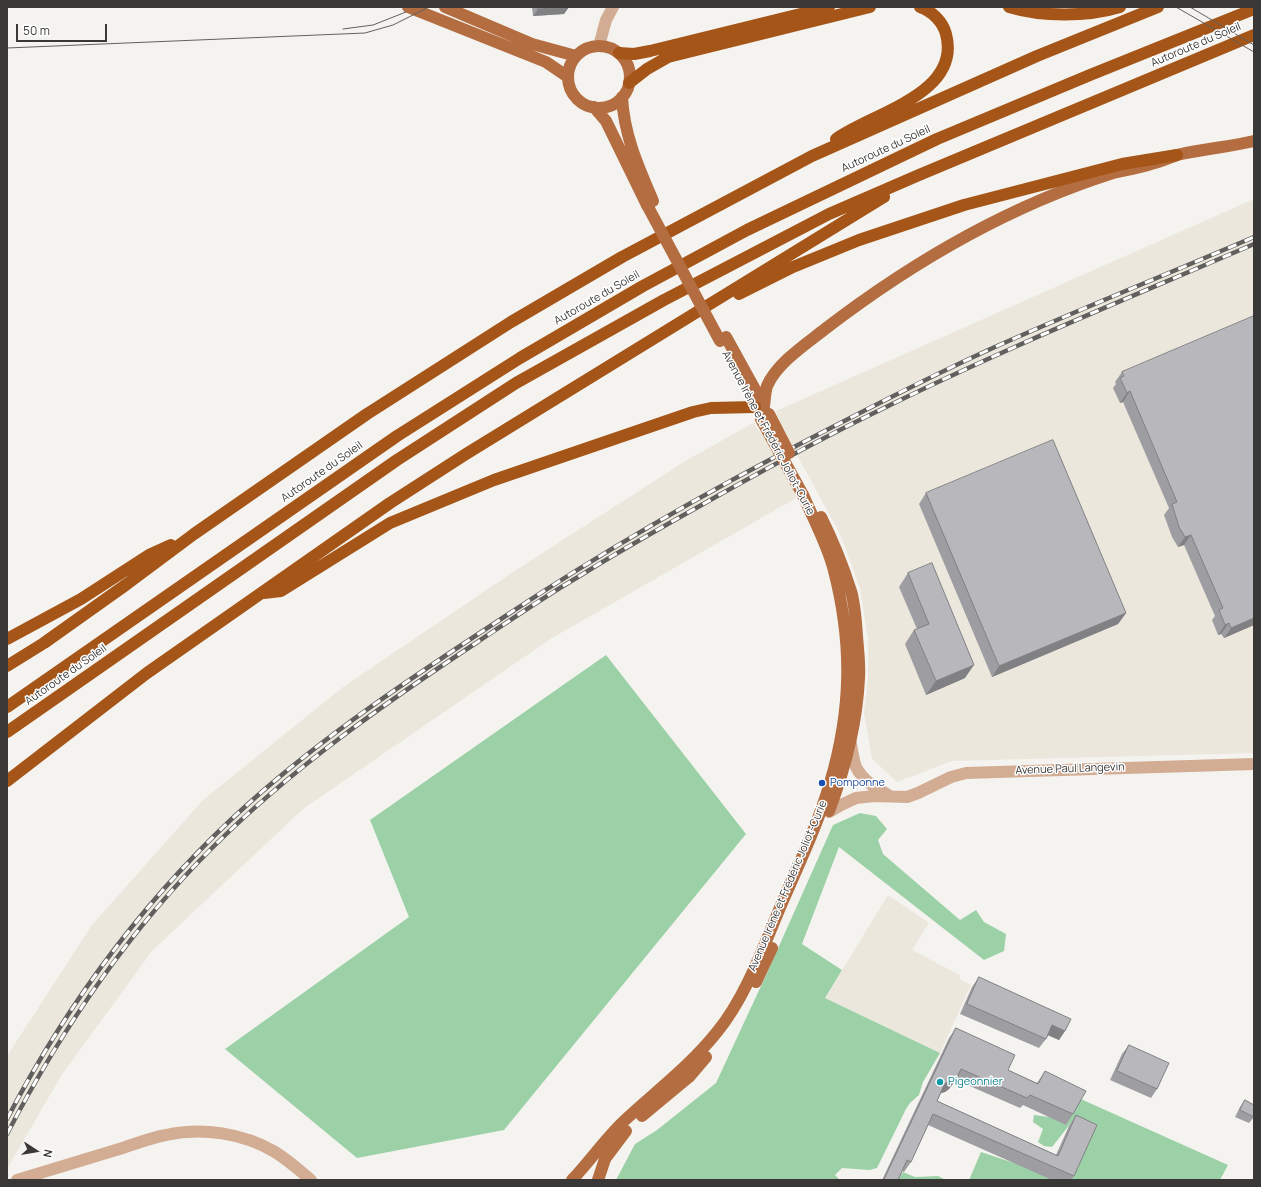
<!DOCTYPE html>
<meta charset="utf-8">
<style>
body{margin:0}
#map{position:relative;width:1261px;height:1187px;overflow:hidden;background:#f5f3ef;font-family:Manrope,sans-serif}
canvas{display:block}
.frame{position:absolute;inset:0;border:8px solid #393836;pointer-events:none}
.north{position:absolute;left:16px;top:1131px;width:40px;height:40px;-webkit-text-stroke:3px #fff;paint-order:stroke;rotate:102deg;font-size:11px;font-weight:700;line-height:16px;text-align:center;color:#393836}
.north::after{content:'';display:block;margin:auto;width:14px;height:18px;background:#393836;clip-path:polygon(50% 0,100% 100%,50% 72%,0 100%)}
.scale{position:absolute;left:16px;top:24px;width:91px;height:18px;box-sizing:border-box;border:2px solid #393836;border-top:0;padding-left:5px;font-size:12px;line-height:14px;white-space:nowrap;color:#393836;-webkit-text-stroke:3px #fff;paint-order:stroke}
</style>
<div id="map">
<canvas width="1261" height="1187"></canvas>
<div class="frame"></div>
<div class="north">N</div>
<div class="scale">50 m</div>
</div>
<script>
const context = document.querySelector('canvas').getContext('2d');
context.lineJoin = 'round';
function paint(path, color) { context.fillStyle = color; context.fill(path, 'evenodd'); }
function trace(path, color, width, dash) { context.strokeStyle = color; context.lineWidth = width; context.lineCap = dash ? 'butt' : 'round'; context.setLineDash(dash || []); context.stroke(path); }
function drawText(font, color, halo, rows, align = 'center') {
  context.font = font + ' Manrope,sans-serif'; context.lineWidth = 3; context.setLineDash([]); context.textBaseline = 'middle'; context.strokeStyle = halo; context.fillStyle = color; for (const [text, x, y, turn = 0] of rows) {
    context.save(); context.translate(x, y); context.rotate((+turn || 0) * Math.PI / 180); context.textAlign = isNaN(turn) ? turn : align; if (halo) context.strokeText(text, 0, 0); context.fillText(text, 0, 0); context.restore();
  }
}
paint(new Path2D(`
 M1254,199V753L952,761L897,782L872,759L864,713L868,678V639L860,588L840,534L780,424L776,411Z
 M753,423L772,447L798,497L552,638L303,809L152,951L61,1076L7,1169V1056L92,925L203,800L343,687L516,570L687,460Z
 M888,895L929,923L912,950L960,975V979L971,985L940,1053L825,998Z`), '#ece7dd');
paint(new Path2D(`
 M606,655L746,834L504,1130L357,1158L225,1049L409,917L370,820Z
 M860,813L876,816L887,829L878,840L883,854L960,920L976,910L984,922L1006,934L1004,951L984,960L839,847L802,944L842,970L825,998L940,1053L923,1082L919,1095L910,1103L906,1109L877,1168L869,1170L842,1168L835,1175L840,1180H616L635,1144L657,1130L716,1083L767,973L833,825Z
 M1074,1096L1228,1165L1220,1180H969L981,1152L1038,1171L1051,1170L1090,1133L1071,1123L1052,1147L1044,1146L1038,1142L1043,1129L1033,1122L1034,1115L1056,1118Z
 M903,1172L915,1177L938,1176L946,1180H897Z`), '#9cd1a7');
trace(new Path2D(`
 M599,46L606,20L613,7
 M850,739C852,748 853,759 856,767C863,781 877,789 890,796
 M829,812L841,805L856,798L874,796L907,797L918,793L951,777L966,773L1254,764
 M17,1180C50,1170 83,1160 116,1150C133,1145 149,1138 166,1135C202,1127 243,1133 275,1152C288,1160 299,1170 311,1180`), '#d3ac94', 12);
trace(new Path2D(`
 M408,7L546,62L568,77
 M445,7L532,44L576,56
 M568 77a31 31 0 1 1 62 0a31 31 0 1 1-62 0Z
 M622,97C624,135 638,166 653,201
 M594,107L606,121L647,205
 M726,337L764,406
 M764,406C765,399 765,392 767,386C777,363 806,344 825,329C911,263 1009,206 1113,173C1126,170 1139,168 1151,164C1160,162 1168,158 1177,155C1202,149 1229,147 1254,141
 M821,517C833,541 843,566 851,591C855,605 856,621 857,636C858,650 860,664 859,678C857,723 845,769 829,811
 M756,982L772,948
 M642,1116L689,1077L706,1057
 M572,1180C590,1161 605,1139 624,1121C655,1092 690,1066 717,1032C746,997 764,945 782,903C799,864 818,824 830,783C852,709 853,642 833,567C826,542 813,518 803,495
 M598,1180L605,1159L626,1131`), '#b36d40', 12);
trace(new Path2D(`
 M1009,7C1042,17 1087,17 1120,7
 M619,53L634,54L650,51L829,7
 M629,83L647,69L668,57L870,7
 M836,139C872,113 962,94 946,34C943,22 932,11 920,7
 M739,294L793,267L859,240L964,205L1122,164L1177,155
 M264,593L281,591L390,523L494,480L693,412L711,408L755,407
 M7,639L81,599L149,555L171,545
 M7,666L44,643L127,584L194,534L367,414L511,322L622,257L812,156L1037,56L1158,7
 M7,707L397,436L520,358L643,286L747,230L937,139L1090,75L1254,9
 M7,732L397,460L516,383L664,300L829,214L919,175L1254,35
 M7,781L147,673L390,503L466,454L884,197`), '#a55517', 12);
trace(new Path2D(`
 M1176,7L1254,52
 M1190,7L1254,45
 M343,29L373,25L406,12
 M7,48L365,33L393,25L429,7`), '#61605e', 1);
const rail = new Path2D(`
 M7,1119C68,1002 149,893 248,804C326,734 414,676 501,619C603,551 710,490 819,434C877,404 935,374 995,347C1080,309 1168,274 1254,237
 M7,1134C62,1028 128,932 212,848C292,768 385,703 479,641C512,619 544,597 578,577C624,548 673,521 721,494C773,465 826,436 880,410C1003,349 1129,298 1254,244`);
trace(rail, '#61605e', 4.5);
trace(rail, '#fff', 3, [9]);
trace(new Path2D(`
 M647,205L720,341
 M769,414L789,453
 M761,419L803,495`), '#b36d40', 12);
paint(new Path2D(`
 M532,7H569L564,14L533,16Z
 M1122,372L1254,625L1224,638L1221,634L1218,635L1212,620L1215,616L1184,545L1178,547L1172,537L1164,515L1169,508L1123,402L1120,403L1113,388L1116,384L1115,382Z
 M926,493L1126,613L1118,624L992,677L919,504Z
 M908,573L965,678L926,695L905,644L914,630L917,629L899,587Z
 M979,977L1065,1031L1059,1040L1048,1035L1046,1039L1039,1048L960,1014L972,987Z
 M956,1028L1008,1070L1037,1083L1045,1071L1073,1114L1066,1125L1023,1105L1020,1108L956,1080L949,1089L945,1092L941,1093L937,1101L1056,1155L1069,1126L1076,1115L1074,1176L1071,1180H1052L928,1125L911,1162L904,1172L902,1171L898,1180H882L949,1038Z
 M1129,1045L1157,1089L1151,1098L1110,1080L1122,1054Z
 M1245,1100L1254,1105V1117L1249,1123L1235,1117L1240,1107Z`), '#9e9ea2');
paint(new Path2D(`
 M569,7L564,14L533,16L538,9Z
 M1130,391L1123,402L1120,403L1127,393Z
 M1191,535L1184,545L1178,547L1185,537Z
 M1126,613L1118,624L992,677L999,666Z
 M1254,618V625L1224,638L1231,628Z
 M1229,623L1221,634L1218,635L1225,625Z
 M974,665L965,678L926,695L936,681Z
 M1052,1025L1065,1031L1059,1040L1045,1034Z
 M956,1079L949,1089L945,1092L938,1094L945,1083Z`), '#818184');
const building = new Path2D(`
 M538,7H569L538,9Z
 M1254,316V618L1231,628L1229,623L1225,625L1219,610L1223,608L1191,535L1185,537L1179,527L1172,504L1177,502L1130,391L1127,393L1120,378L1124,376L1122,372Z
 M1053,440L1126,613L999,666L926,493Z
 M932,563L974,665L936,681L914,630L929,624L908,573Z
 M979,977L1071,1019L1065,1031L1052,1025L1046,1039L967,1004Z
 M956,1028L1015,1055L1008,1070L1038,1084L1045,1071L1086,1091L1073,1114L1030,1095L1027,1098L961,1069L956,1079L952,1082L945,1083L937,1101L1058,1156L1076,1115L1097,1125L1074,1176L933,1114L911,1162L907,1160L898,1180H884Z
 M1129,1045L1169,1063L1157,1089L1117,1071Z
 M1245,1100L1254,1105V1117L1240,1110Z`);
paint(building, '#b8b8bc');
trace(building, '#818184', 1);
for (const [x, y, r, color] of [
 [822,783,4,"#1a4fb4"],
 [940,1082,4,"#0f9aa8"]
]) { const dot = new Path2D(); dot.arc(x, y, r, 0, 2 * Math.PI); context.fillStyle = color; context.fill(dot); trace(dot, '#fff', 1.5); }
drawText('11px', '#393836', '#fff', [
 ["Autoroute du Soleil",1196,45,-23],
 ["Autoroute du Soleil",886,149,-25],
 ["Autoroute du Soleil",597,298,-30],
 ["Avenue Irène et Frédéric Joliot-Curie",768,433,62],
 ["Autoroute du Soleil",322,472,-35],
 ["Autoroute du Soleil",66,675,-35],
 ["Avenue Paul Langevin",1070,769,-2],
 ["Avenue Irène et Frédéric Joliot-Curie",788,886,-67]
]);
drawText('11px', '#164399', '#fff', [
 ["Pomponne",830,783]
], 'left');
drawText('11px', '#0d838f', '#fff', [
 ["Pigeonnier",948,1082]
], 'left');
</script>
